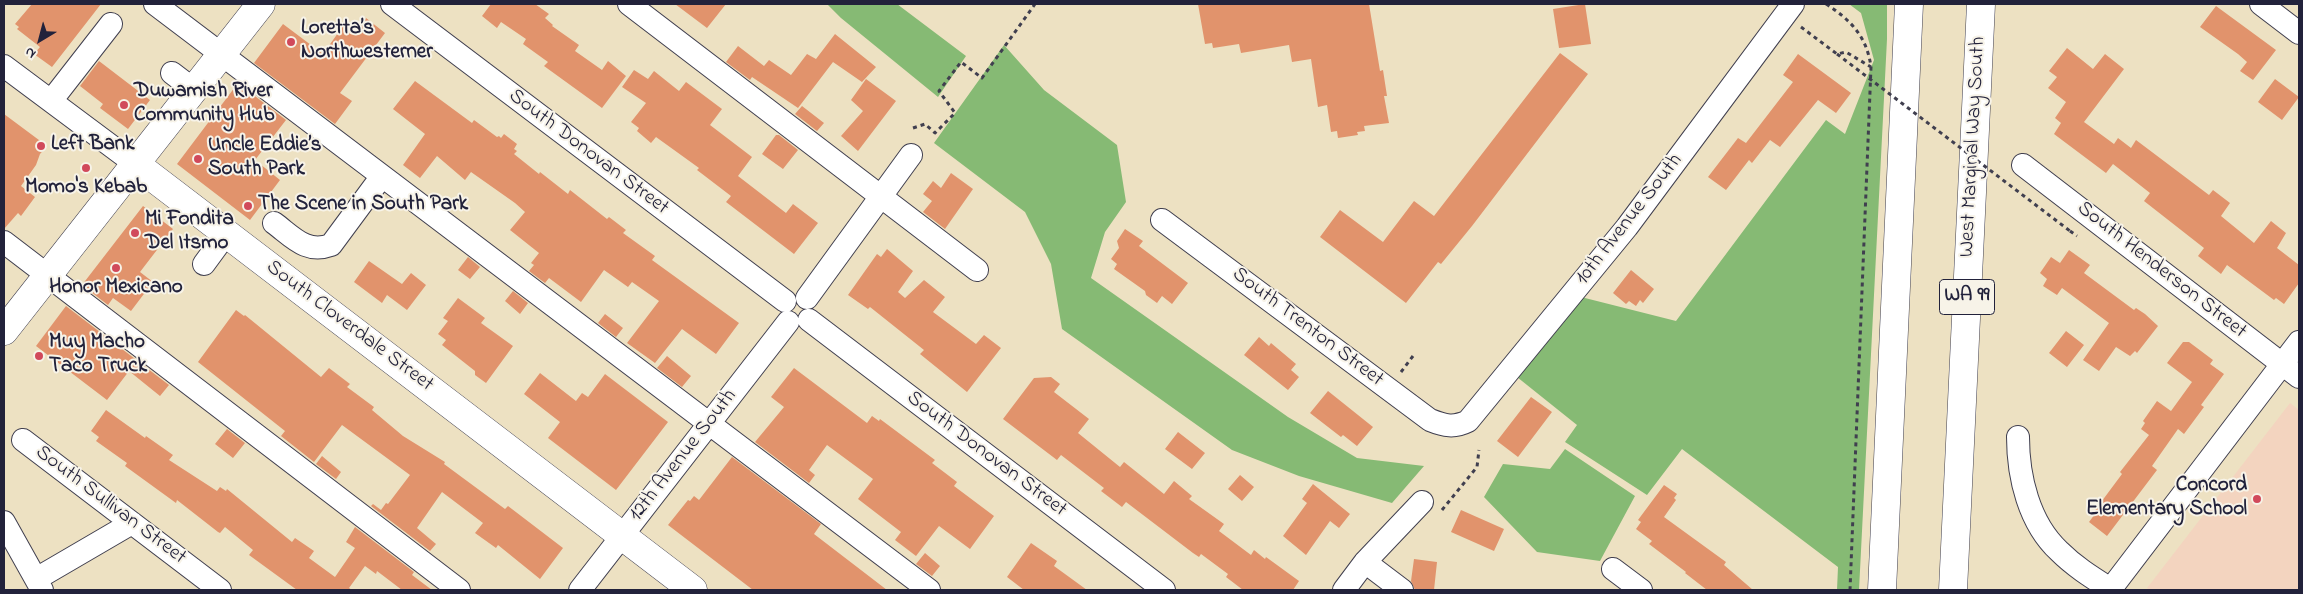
<!DOCTYPE html>
<meta charset="utf-8">
<style>
body{margin:0}
#map{position:relative;width:2303px;height:594px;overflow:hidden;background:#ede1c2;font-family:"Indie Flower",sans-serif}
canvas{display:block}
.frame{position:absolute;inset:0;border:5px solid #22223b;pointer-events:none}
.north{position:absolute;left:15px;top:15px;width:50px;height:50px;-webkit-text-stroke:4px #f7f3e8;paint-order:stroke;rotate:217deg;font-size:14px;font-weight:700;line-height:20px;text-align:center;color:#22223b}
.north::after{content:'';display:block;margin:auto;width:18px;height:22px;background:#22223b;clip-path:polygon(50% 0,100% 100%,50% 72%,0 100%)}
</style>
<div id="map">
<canvas width="2303" height="594"></canvas>
<div class="frame"></div>
<div class="north">N</div>
</div>
<script>
const context = document.querySelector('canvas').getContext('2d');
context.lineJoin = 'round';
function paint(path, color) { context.fillStyle = color; context.fill(path, 'evenodd'); }
function trace(path, color, width, dash) { context.strokeStyle = color; context.lineWidth = width; context.lineCap = dash ? 'butt' : 'round'; context.setLineDash(dash || []); context.stroke(path); }
function drawText(font, color, halo, rows, align = 'center') {
  context.font = font + ' "Indie Flower",sans-serif'; context.lineWidth = 4; context.setLineDash([]); context.textBaseline = 'middle'; context.strokeStyle = halo; context.fillStyle = color; for (const [text, x, y, turn = 0] of rows) {
    context.save(); context.translate(x, y); context.rotate((+turn || 0) * Math.PI / 180); context.textAlign = isNaN(turn) ? turn : align; if (halo) context.strokeText(text, 0, 0); context.fillText(text, 0, 0); context.restore();
  }
}
paint(new Path2D(`
 M2290,403L2299,410V590H2150L2147,588Z`), '#f3d4bf');
paint(new Path2D(`
 M827,4H897L966,56L938,97L841,18Z
 M1849,4H1887V39L1859,590H1837L1838,567L1682,449L1647,495L1565,442L1577,425L1517,377L1581,297L1676,321L1826,120L1845,134L1874,60L1861,13Z
 M1004,45L1044,90L1117,145L1126,202L1105,232L1091,278L1288,417L1357,458L1424,466L1392,503L1299,476L1232,450L1062,329L1051,264L1025,212L934,143Z
 M1565,449L1635,496L1600,561L1537,552L1484,497L1503,464L1550,469Z`), '#86ba74');
paint(new Path2D(`
 M32,4H101L52,67L34,54L40,47L17,29L19,27L15,24Z
 M491,4H535L549,14L545,18L553,25L552,26L579,45L575,51L602,70L608,61L626,76L602,108L544,66L548,62L523,44L526,39L501,22L497,28L482,16Z
 M675,4H726L707,28Z
 M1198,4H1369L1380,71L1383,70L1387,96H1384L1389,123L1364,126L1365,131L1357,132L1358,135L1338,138L1337,131L1331,132L1327,105L1318,107L1311,59L1292,62L1289,45L1241,53L1239,44L1213,48L1212,43L1205,44Z
 M1585,4L1591,44L1559,48L1553,9Z
 M2216,6L2276,50L2253,80L2240,71L2247,62L2238,54L2200,27Z
 M366,18L385,33L340,93L352,101L335,124L254,63L283,24L323,54L343,26L354,34Z
 M835,34L876,67L862,82L833,62L798,108L752,77L750,80L726,62L738,46L764,66L769,60L791,75L807,54L816,59Z
 M2067,48L2093,69L2105,54L2124,69L2084,122L2114,144L2118,138L2131,148L2136,140L2209,195L2213,190L2230,203L2221,216L2254,243L2271,221L2286,233L2277,248L2299,265V283L2284,304L2276,298L2274,300L2227,265L2221,274L2198,256L2204,248L2144,201L2150,193L2113,164L2106,173L2054,134L2061,123L2055,118L2066,102L2048,88L2057,77L2049,71Z
 M1560,53L1588,74L1472,226L1441,264L1438,262L1406,303L1320,237L1340,210L1383,242L1414,201L1434,216Z
 M1798,54L1851,93L1836,113L1818,100L1780,147L1770,140L1752,163L1749,160L1726,190L1708,177L1738,138L1746,143L1793,82L1783,75Z
 M99,61L150,100L128,129L100,108L103,104L80,86Z
 M634,70L648,79L654,71L679,91L686,82L722,109L710,125L752,157L738,176L786,213L793,204L818,223L794,254L726,202L731,196L697,170L699,168L656,137L651,143L637,131L639,128L631,122L646,103L622,87Z
 M866,79L896,101L858,151L841,136L863,111L851,100Z
 M2275,79L2299,97L2282,120L2258,102Z
 M415,81L472,123L474,120L497,137L499,136L501,138L504,134L517,144L514,149L517,151L514,154L539,174L540,172L568,194L570,190L607,219L609,217L626,230L623,233L655,256L652,260L739,323L716,354L682,329L655,363L627,343L659,301L632,282L628,287L604,270L581,302L549,278L545,283L529,271L534,265L531,263L539,253L510,230L525,212L515,203L471,172L465,180L437,156L420,178L403,165L425,134L393,109Z
 M238,83L286,120L255,160L280,180L250,220L177,164Z
 M802,106L824,123L817,131L795,114Z
 M4,114L47,146L40,154L36,165L21,186L35,197L21,216L18,213L4,229Z
 M776,135H779L798,150L783,169L762,154Z
 M951,173L973,189L945,229L923,212L932,201L923,194L933,181L941,188Z
 M143,206L173,229L140,272L153,282L131,311L113,298L108,305L82,285Z
 M1125,229L1143,241L1139,246L1188,283L1172,304L1162,296L1157,303L1146,295L1145,291L1114,269L1117,264L1111,259L1119,248L1117,241Z
 M887,249L913,271L898,292L905,298L924,280L945,297L933,312L976,344L984,335L1001,348L967,392L920,354L924,350L870,307L868,309L848,295L877,254L881,257Z
 M2069,250L2090,265L2084,273L2134,310L2136,308L2145,314L2158,326L2137,353L2135,351L2130,356L2116,347L2099,371L2083,360L2109,323L2062,288L2057,295L2043,286L2047,279L2040,273L2051,257L2060,263Z
 M468,257L480,267L470,279L458,270Z
 M369,261L402,284L411,273L426,285L407,310L387,295L382,303L354,282Z
 M1631,270L1654,289L1643,303L1640,300L1636,306L1629,301L1626,304L1613,293Z
 M513,291L528,303L520,314L505,301Z
 M458,298L485,318L481,323L513,346L486,383L475,375V371L442,345L446,340L438,334L448,321L443,318Z
 M66,306L169,385L160,396L129,371L107,400L36,346Z
 M236,310L244,316L245,315L321,377L329,368L350,384L347,387L374,407L372,410L403,436L445,462L444,464L505,509L508,506L563,548L540,579L498,545L496,548L475,533L483,523L442,492L417,528L436,544L430,551L371,506L373,504L381,510L386,503L388,504L410,475L342,425L314,462L281,436L285,431L198,362Z
 M605,314L623,328L616,337L598,323Z
 M2066,331L2084,345L2067,367L2049,353Z
 M1259,337L1269,346L1271,343L1296,364L1291,370L1299,377L1288,390L1244,355Z
 M2183,342H2189L2213,360L2210,364L2224,374L2201,405L2204,407L2184,434L2178,429L2152,466L2157,470L2107,536L2089,522L2095,514L2093,513L2122,474L2120,472L2149,435L2141,429L2145,423L2143,421L2157,401L2171,411L2192,382L2167,363Z
 M667,356L691,376L682,387L657,368Z
 M794,368L867,423L872,416L879,421L880,419L935,460L932,463L957,482L954,486L994,516L970,549L939,526L916,556L895,540L901,532L858,499L873,479L827,445L809,470L815,475L809,483L755,442L784,407L771,397Z
 M540,373L576,401L582,393L588,397L605,374L668,422L616,490L548,438L560,422L524,394Z
 M1051,377L1060,384L1054,392L1089,419L1078,433L1120,467L1124,462L1164,494L1174,481L1192,496L1189,499L1224,524L1219,531L1251,555L1254,550L1265,559L1266,557L1299,581L1293,590H1243L1226,577L1228,574L1201,554L1199,557L1193,553L1126,502L1122,507L1101,491L1104,488L1061,455L1057,460L1003,419L1034,378Z
 M1328,391L1373,427L1357,446L1343,435L1341,437L1310,413Z
 M1531,397L1552,412L1518,457L1497,441Z
 M106,410L145,438L146,436L173,455L169,460L217,491L220,487L226,491L227,489L292,542L295,538L314,551L309,558L335,577L355,548L346,542L355,527L414,572L412,575L432,590H402L377,571L376,574L365,566L349,588L352,590H297L249,555L253,550L225,527L220,533L218,532L177,500L176,503L125,466L127,463L96,441L99,437L91,431Z
 M227,429L245,443L233,458L215,444Z
 M1178,432L1205,453L1192,469L1165,449Z
 M322,456L341,472L336,479L316,464Z
 M732,457L821,524L814,534L887,590H753L668,525L688,500L690,501L694,496L699,500Z
 M1240,475L1254,487L1242,501L1228,489Z
 M1313,484L1350,514L1339,528L1330,521L1306,555L1283,536L1307,503L1302,499Z
 M1664,485L1677,494L1674,498L1676,500L1664,517L1726,562L1724,565L1753,590H1707L1685,573L1686,572L1649,544L1652,541L1636,529L1641,522L1638,520Z
 M1461,510L1504,529L1494,551L1451,532Z
 M1031,543L1057,561L1054,566L1087,590H1024L1007,577Z
 M925,553L940,566L932,576L916,564Z
 M1414,559L1437,562L1434,590H1415L1411,581Z`), '#e1936c');
const minor = new Path2D(`
 M155,4L929,590
 M392,4L785,301
 M629,4L977,270
 M2261,4L2299,33
 M4,66L134,163
 M172,73L193,89
 M51,101L111,24
 M2023,165L2299,377
 M1162,220L1430,420C1445,426 1454,428 1468,421L1627,227L1793,4
 M274,223C293,237 306,254 331,245L382,176
 M4,242L459,590
 M204,264L226,234
 M807,298L911,155
 M809,320L1164,590
 M2018,437C2018,477 2029,523 2059,551C2075,567 2093,578 2112,590
 M23,440L220,590
 M4,522L42,590
 M1365,562L1402,590
 M1613,569L1641,590
 M36,579L132,523
 M580,590L788,322
 M1344,590L1365,562L1422,502
 M2110,590L2299,342`);
const major = new Path2D(`
 M134,163L693,590
 M4,331L261,4`);
const highway = new Path2D(`
 M1882,590L1909,4
 M1953,590L1981,4`);
trace(minor, '#403f4f', 24);
trace(major, '#403f4f', 29);
trace(highway, '#403f4f', 29);
trace(new Path2D(`
 M1826,4C1851,20 1867,37 1871,67L1850,590
 M1801,27L1837,54L1846,52L1871,67
 M913,128L925,124L935,133L955,113L939,91L961,62L982,78L1035,4
 M2070,231L2077,236
 M1401,372L1413,356
 M1442,510L1477,467L1479,450`), '#403f4f', 3, [4, 4]);
trace(minor, '#fff', 22);
trace(major, '#fff', 28);
trace(highway, '#fff', 28);
trace(new Path2D(`
 M1837,54L2070,231`), '#403f4f', 3, [4, 4]);
for (const [x, y, r, color] of [
 [291,42,5,"#d1495b"],
 [124,105,5,"#d1495b"],
 [41,146,5,"#d1495b"],
 [198,159,5,"#d1495b"],
 [86,168,5,"#d1495b"],
 [248,206,5,"#d1495b"],
 [135,233,5,"#d1495b"],
 [116,268,5,"#d1495b"],
 [39,356,5,"#d1495b"],
 [2257,499,5,"#d1495b"]
]) { const dot = new Path2D(); dot.arc(x, y, r, 0, 2 * Math.PI); context.fillStyle = color; context.fill(dot); trace(dot, '#f7f3e8', 2); }
for (const [x, y, w] of [
 [1967,297,55]
]) { const box = new Path2D(); box.roundRect(x - w / 2, y - 17.5, w, 35, 4); context.fillStyle = '#f7f3e8'; context.fill(box); trace(box, '#22223b', 1); }
drawText('bold 20px', '#22223b', null, [
 ["WA 99",1967,297]
]);
drawText('bold 21px', '#22223b', '#f7f3e8', [
 ["Loretta’s",301,30],
 ["Northwesterner",301,54],
 ["Duwamish River",134,93],
 ["Community Hub",134,117],
 ["Left Bank",51,146],
 ["Uncle Eddie’s",208,147],
 ["South Park",208,171],
 ["Momo's Kebab",86,189,"center"],
 ["The Scene in South Park",258,206],
 ["Mi Fondita",145,221],
 ["Del Itsmo",145,245],
 ["Honor Mexicano",116,289,"center"],
 ["Muy Macho",49,344],
 ["Taco Truck",49,368],
 ["Concord",2247,487,"right"],
 ["Elementary School",2247,511,"right"]
], 'left');
drawText('21px', '#22223b', '#f7f3e8', [
 ["West Marginal Way South",1974,147,-87],
 ["South Donovan Street",588,153,37],
 ["10th Avenue South",1630,220,-52],
 ["South Henderson Street",2161,271,38],
 ["South Cloverdale Street",349,327,37],
 ["South Trenton Street",1307,328,37],
 ["South Donovan Street",986,455,37],
 ["12th Avenue South",684,456,-52],
 ["South Sullivan Street",110,506,37]
]);
</script>
